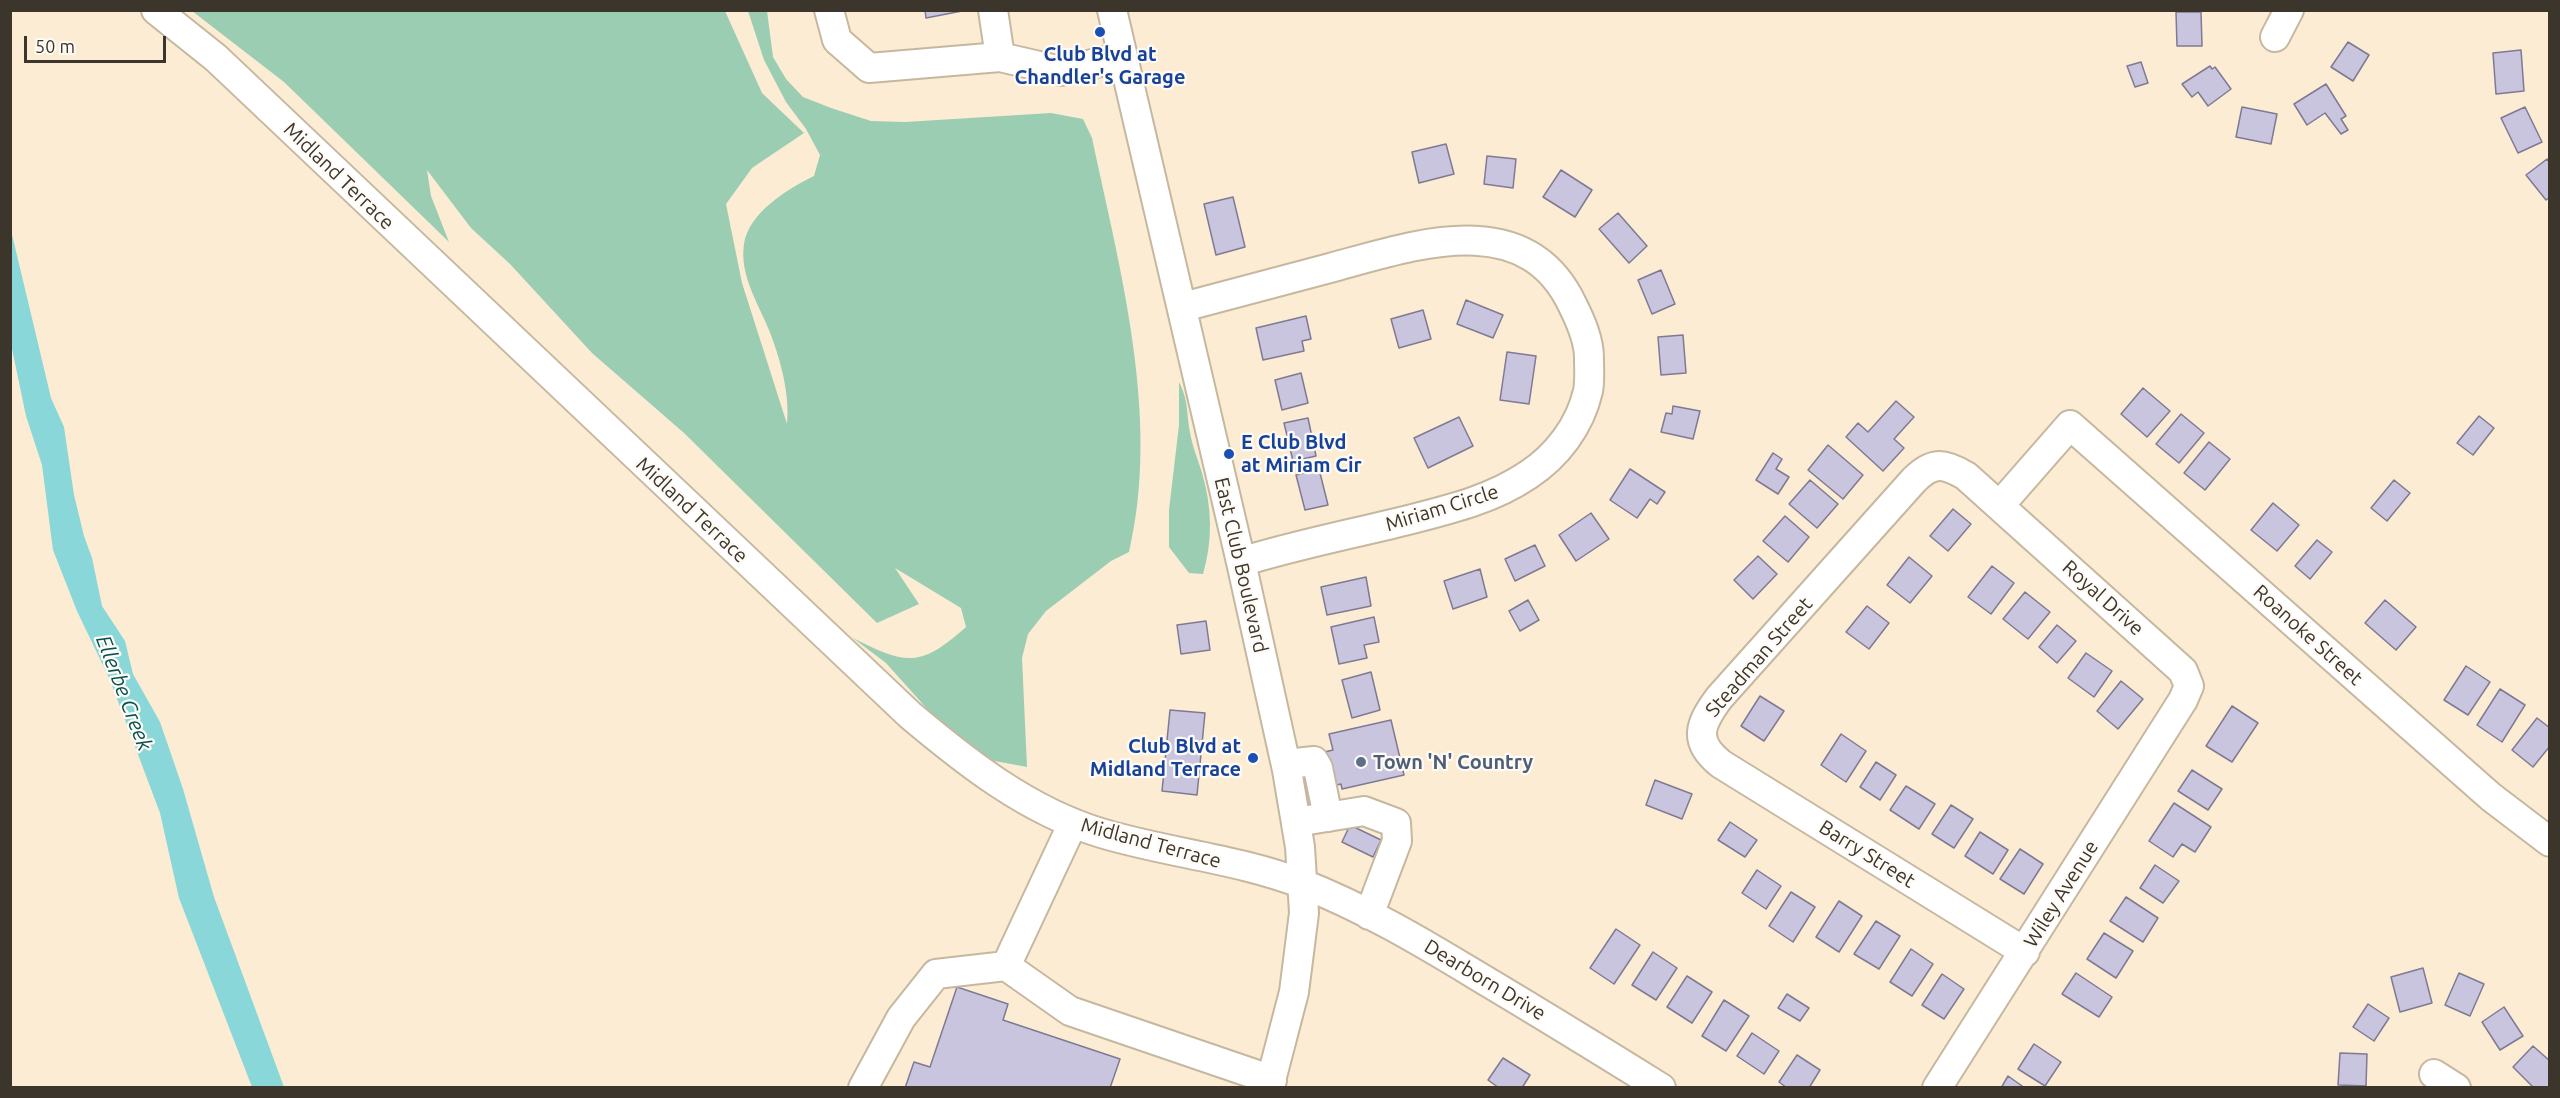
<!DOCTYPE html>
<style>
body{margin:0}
#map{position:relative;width:2560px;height:1098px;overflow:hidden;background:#fbecd3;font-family:Ubuntu,sans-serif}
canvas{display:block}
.frame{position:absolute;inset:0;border:12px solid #3b352b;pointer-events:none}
.scale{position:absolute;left:24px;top:36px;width:142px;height:27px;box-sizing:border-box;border:3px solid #3b352b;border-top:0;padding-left:8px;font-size:18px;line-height:21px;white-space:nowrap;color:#3b352b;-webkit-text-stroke:4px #fefbf6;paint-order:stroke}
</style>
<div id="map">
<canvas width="2560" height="1098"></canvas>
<div class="frame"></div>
<div class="scale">50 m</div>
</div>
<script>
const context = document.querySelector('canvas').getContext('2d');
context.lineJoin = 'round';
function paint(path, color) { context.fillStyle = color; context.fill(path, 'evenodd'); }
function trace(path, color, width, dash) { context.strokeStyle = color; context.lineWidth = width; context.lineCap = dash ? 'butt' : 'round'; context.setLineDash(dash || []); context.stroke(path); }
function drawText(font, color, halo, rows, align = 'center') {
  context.font = font + ' Ubuntu,sans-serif'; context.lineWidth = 4.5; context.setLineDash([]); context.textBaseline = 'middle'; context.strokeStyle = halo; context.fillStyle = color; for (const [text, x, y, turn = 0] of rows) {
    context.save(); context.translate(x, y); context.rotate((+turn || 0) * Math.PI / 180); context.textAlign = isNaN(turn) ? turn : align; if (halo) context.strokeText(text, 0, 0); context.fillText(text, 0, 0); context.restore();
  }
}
paint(new Path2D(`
 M192,11H725L762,93L804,133L752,168L726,204L742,283L787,424C790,395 781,362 771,335C760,306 739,276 744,244C749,212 788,189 814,176L820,155L806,129L786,102L764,60L748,11H767L773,57L786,79L803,97L831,108L871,121L905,122L1051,113L1083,119L1092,138C1120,270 1161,418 1129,552L1111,561L1046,611L1028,634L1022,658L1027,767L984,759L938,721L886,663L853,638C906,665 920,668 966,627L961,608L895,568L919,604L877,623L684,433L592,353L510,264L471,228L427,170L431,196L449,242L284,82Z
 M1179,382C1189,402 1186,411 1190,432C1192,446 1198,459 1202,473C1212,507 1213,540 1203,574L1189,573L1169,547V510L1179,425Z`), '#9bcdb3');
paint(new Path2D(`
 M10,226L51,398L64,427L74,495L84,536L92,558L102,606L125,641L133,674L160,722L183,789L214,897L284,1087H252L179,898L160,813L110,680L77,611L53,550L42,465L26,416L11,344Z`), '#89d7d8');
const building = new Path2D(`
 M925,10H961L962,11L926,18Z
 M2176,12H2201L2202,46H2177Z
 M2348,42L2369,55L2353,81L2331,67Z
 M2521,50L2524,91L2496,94L2493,53Z
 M2141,62L2148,83L2135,87L2127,66Z
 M2210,66L2212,69L2215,67L2231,89L2208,106L2198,92L2192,97L2182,84Z
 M2326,84L2346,116L2341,119L2348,130L2341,134L2325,113L2307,125L2294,104Z
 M2242,107L2277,114L2271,144L2236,137Z
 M2525,107L2542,142L2518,153L2501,118Z
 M1446,144L1454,174L1419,183L1412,152Z
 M1487,156L1516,159L1513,188L1484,184Z
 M2547,159L2550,163V197L2546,200L2526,175Z
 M1561,170L1592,190L1575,217L1543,197Z
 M1233,197L1245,247L1216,255L1204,204Z
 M1618,213L1647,246L1629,263L1599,229Z
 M1661,270L1675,304L1652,314L1638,280Z
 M1466,300L1503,315L1493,338L1457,324Z
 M1423,310L1431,339L1399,348L1391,319Z
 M1306,316L1311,339L1302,341L1304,351L1263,360L1256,328Z
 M1683,335L1686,373L1661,375L1658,337Z
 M1507,352L1536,356L1529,404L1500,400Z
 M1301,373L1308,403L1282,410L1275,380Z
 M2143,388L2170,411L2147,437L2121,414Z
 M1896,401L1914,417L1894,439L1904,448L1883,471L1846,437L1858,423L1868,432Z
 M1673,406L1700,411L1693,439L1661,432L1666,413L1672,414Z
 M2181,414L2204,433L2179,463L2156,444Z
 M2479,416L2494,428L2473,455L2457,443Z
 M1459,417L1473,446L1428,468L1414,438Z
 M1308,418L1316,456L1293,461L1284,423Z
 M2209,442L2230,459L2205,490L2184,473Z
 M1828,445L1863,475L1843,499L1808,470Z
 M1773,453L1782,459L1776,469L1789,477L1778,494L1756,480Z
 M1319,469L1328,505L1305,510L1296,475Z
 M1630,469L1665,492L1657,504L1650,499L1637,518L1610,500Z
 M1810,480L1838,504L1817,528L1789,504Z
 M2394,480L2410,493L2387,521L2371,508Z
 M2273,503L2299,525L2277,551L2251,530Z
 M1953,509L1971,524L1948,551L1930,536Z
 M1591,513L1609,539L1576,561L1559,535Z
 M1785,516L1809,537L1788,562L1763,541Z
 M2317,540L2332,552L2310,579L2295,566Z
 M1535,545L1545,566L1515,581L1505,559Z
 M1758,556L1777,574L1753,599L1734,580Z
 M1909,557L1932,576L1910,603L1887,585Z
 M1992,566L2014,583L1991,614L1968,597Z
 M1480,569L1487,597L1453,609L1444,581Z
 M1366,577L1371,606L1327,615L1321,587Z
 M2025,592L2050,612L2028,639L2003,619Z
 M1528,600L1539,620L1520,631L1509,611Z
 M2385,600L2416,627L2396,650L2365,623Z
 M1867,606L1889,623L1869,649L1846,632Z
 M1374,617L1379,642L1364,645L1367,658L1339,664L1331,627Z
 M1206,621L1210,650L1181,654L1177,625Z
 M2057,625L2076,641L2057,663L2039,647Z
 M2086,653L2112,671L2094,697L2068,678Z
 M2466,666L2490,682L2468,715L2444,700Z
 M1371,672L1380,710L1352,718L1342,680Z
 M2121,681L2143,699L2118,729L2097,711Z
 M2500,689L2525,705L2502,742L2477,725Z
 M1760,696L1784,711L1764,741L1741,726Z
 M2232,706L2258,723L2232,762L2206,746Z
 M1170,710L1205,713L1197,795L1162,791Z
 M2537,718L2550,728V746L2533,767L2512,750Z
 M1391,720L1404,775L1342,789L1341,784L1333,786L1320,753L1333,750L1329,734Z
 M1841,734L1866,751L1846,782L1821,765Z
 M1876,762L1896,775L1880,800L1860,787Z
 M2192,770L2222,789L2208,810L2178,791Z
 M1655,780L1692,794L1682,819L1646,805Z
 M1906,786L1935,804L1919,829L1890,810Z
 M2174,803L2211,827L2195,852L2182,844L2173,857L2149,841Z
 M1951,805L1973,819L1954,848L1932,834Z
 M1730,822L1757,840L1745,857L1718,840Z
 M1350,825L1381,840L1373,857L1342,842Z
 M1980,832L2008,850L1993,874L1965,856Z
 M2020,849L2043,864L2024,894L2000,879Z
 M2155,865L2179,881L2163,903L2140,888Z
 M1757,870L1781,886L1766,909L1742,893Z
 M1791,892L1815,907L1793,942L1769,926Z
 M2126,897L2158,918L2143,942L2110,921Z
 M1839,901L1862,916L1839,952L1816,937Z
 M1876,921L1900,936L1879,969L1854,954Z
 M1616,929L1640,945L1614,984L1590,968Z
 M2104,933L2133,951L2116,978L2087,959Z
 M1911,949L1933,964L1912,996L1890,982Z
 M1653,952L1677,968L1656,1000L1632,985Z
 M2423,968L2432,1003L2400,1012L2391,977Z
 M2076,973L2112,997L2099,1017L2062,994Z
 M2459,973L2484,984L2470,1016L2445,1005Z
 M1942,974L1964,989L1944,1019L1922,1005Z
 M1687,976L1712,992L1692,1023L1667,1007Z
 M957,987L1008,1004L1003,1020L1120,1059L1110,1088H905L914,1062L930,1067Z
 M1787,994L1809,1008L1800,1021L1778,1008Z
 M1724,1000L1749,1016L1726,1051L1702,1036Z
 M2368,1004L2389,1018L2374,1041L2353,1027Z
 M2504,1007L2523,1036L2500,1050L2482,1022Z
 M1752,1033L1779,1051L1764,1074L1737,1056Z
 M2034,1044L2061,1062L2045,1086L2018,1069Z
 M2533,1046L2550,1061V1085L2547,1088H2534L2513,1067Z
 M2340,1053L2367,1054L2366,1086L2338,1085Z
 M1797,1055L1820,1070L1809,1088H1787L1779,1082Z
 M1503,1058L1530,1075L1522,1088H1499L1488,1080Z
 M2008,1076L2025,1088H2001Z`);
paint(building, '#cac5df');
trace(building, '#7f7a92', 1.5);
const minor = new Path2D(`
 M156,10L216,58L910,715C967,763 1028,811 1101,833C1167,853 1239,859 1303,884C1364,908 1420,941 1476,975C1538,1012 1600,1050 1661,1088
 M829,10L837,40L869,68L1000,57L1061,71L1123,57
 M993,10L1000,57
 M1112,10L1241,562L1287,770L1300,847L1304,913L1294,992L1269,1088
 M2275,37L2289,10
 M1183,307C1232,294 1281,281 1330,268C1412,246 1526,204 1573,306C1581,322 1589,340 1589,358C1589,369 1590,381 1588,391C1580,426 1557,456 1528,475C1494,498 1455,508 1416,518C1358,533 1298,544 1241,562
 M2000,505L2070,425L2491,797L2550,842
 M1286,764L1314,761L1318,768L1328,817
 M1296,822L1364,811L1396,823L1397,841L1369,915
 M1006,966L1070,1011L1272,1080
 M2434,1074L2456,1088
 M863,1088L901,1018L936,974L1006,966L1073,823
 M1937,1088L2183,700L2189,686L2183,671L1966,476C1944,463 1933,461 1914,480L1719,698C1700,724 1692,741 1721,764L2025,952`);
trace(minor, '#c6b8a0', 32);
trace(minor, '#fff', 28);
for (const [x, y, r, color] of [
 [1100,32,6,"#1a4fb4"],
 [1229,454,6,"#1a4fb4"],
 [1253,758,6,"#1a4fb4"],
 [1361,762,6,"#5c6f8a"]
]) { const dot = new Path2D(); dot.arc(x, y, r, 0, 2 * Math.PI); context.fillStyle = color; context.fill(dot); trace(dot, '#fefbf6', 2); }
drawText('bold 20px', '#164399', '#fefbf6', [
 ["Club Blvd at",1100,54],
 ["Chandler's Garage",1100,77],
 ["E Club Blvd",1241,442,"left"],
 ["at Miriam Cir",1241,465,"left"],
 ["Club Blvd at",1241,746,"right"],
 ["Midland Terrace",1241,769,"right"]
]);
drawText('20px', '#3b352b', '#fefbf6', [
 ["Midland Terrace",339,176,44],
 ["Miriam Circle",1442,508,-17],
 ["Midland Terrace",692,510,43],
 ["East Club Boulevard",1241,565,77],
 ["Royal Drive",2103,598,42],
 ["Roanoke Street",2308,635,42],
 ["Steadman Street",1759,657,-49],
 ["Midland Terrace",1151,843,15],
 ["Barry Street",1867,854,32],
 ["Wiley Avenue",2061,894,-58],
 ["Dearborn Drive",1485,980,31]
]);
drawText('bold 20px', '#4e5e75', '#fefbf6', [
 ["Town 'N' Country",1373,762]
], 'left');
drawText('italic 21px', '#065051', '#fefbf6', [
 ["Ellerbe Creek",124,693,69]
]);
</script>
